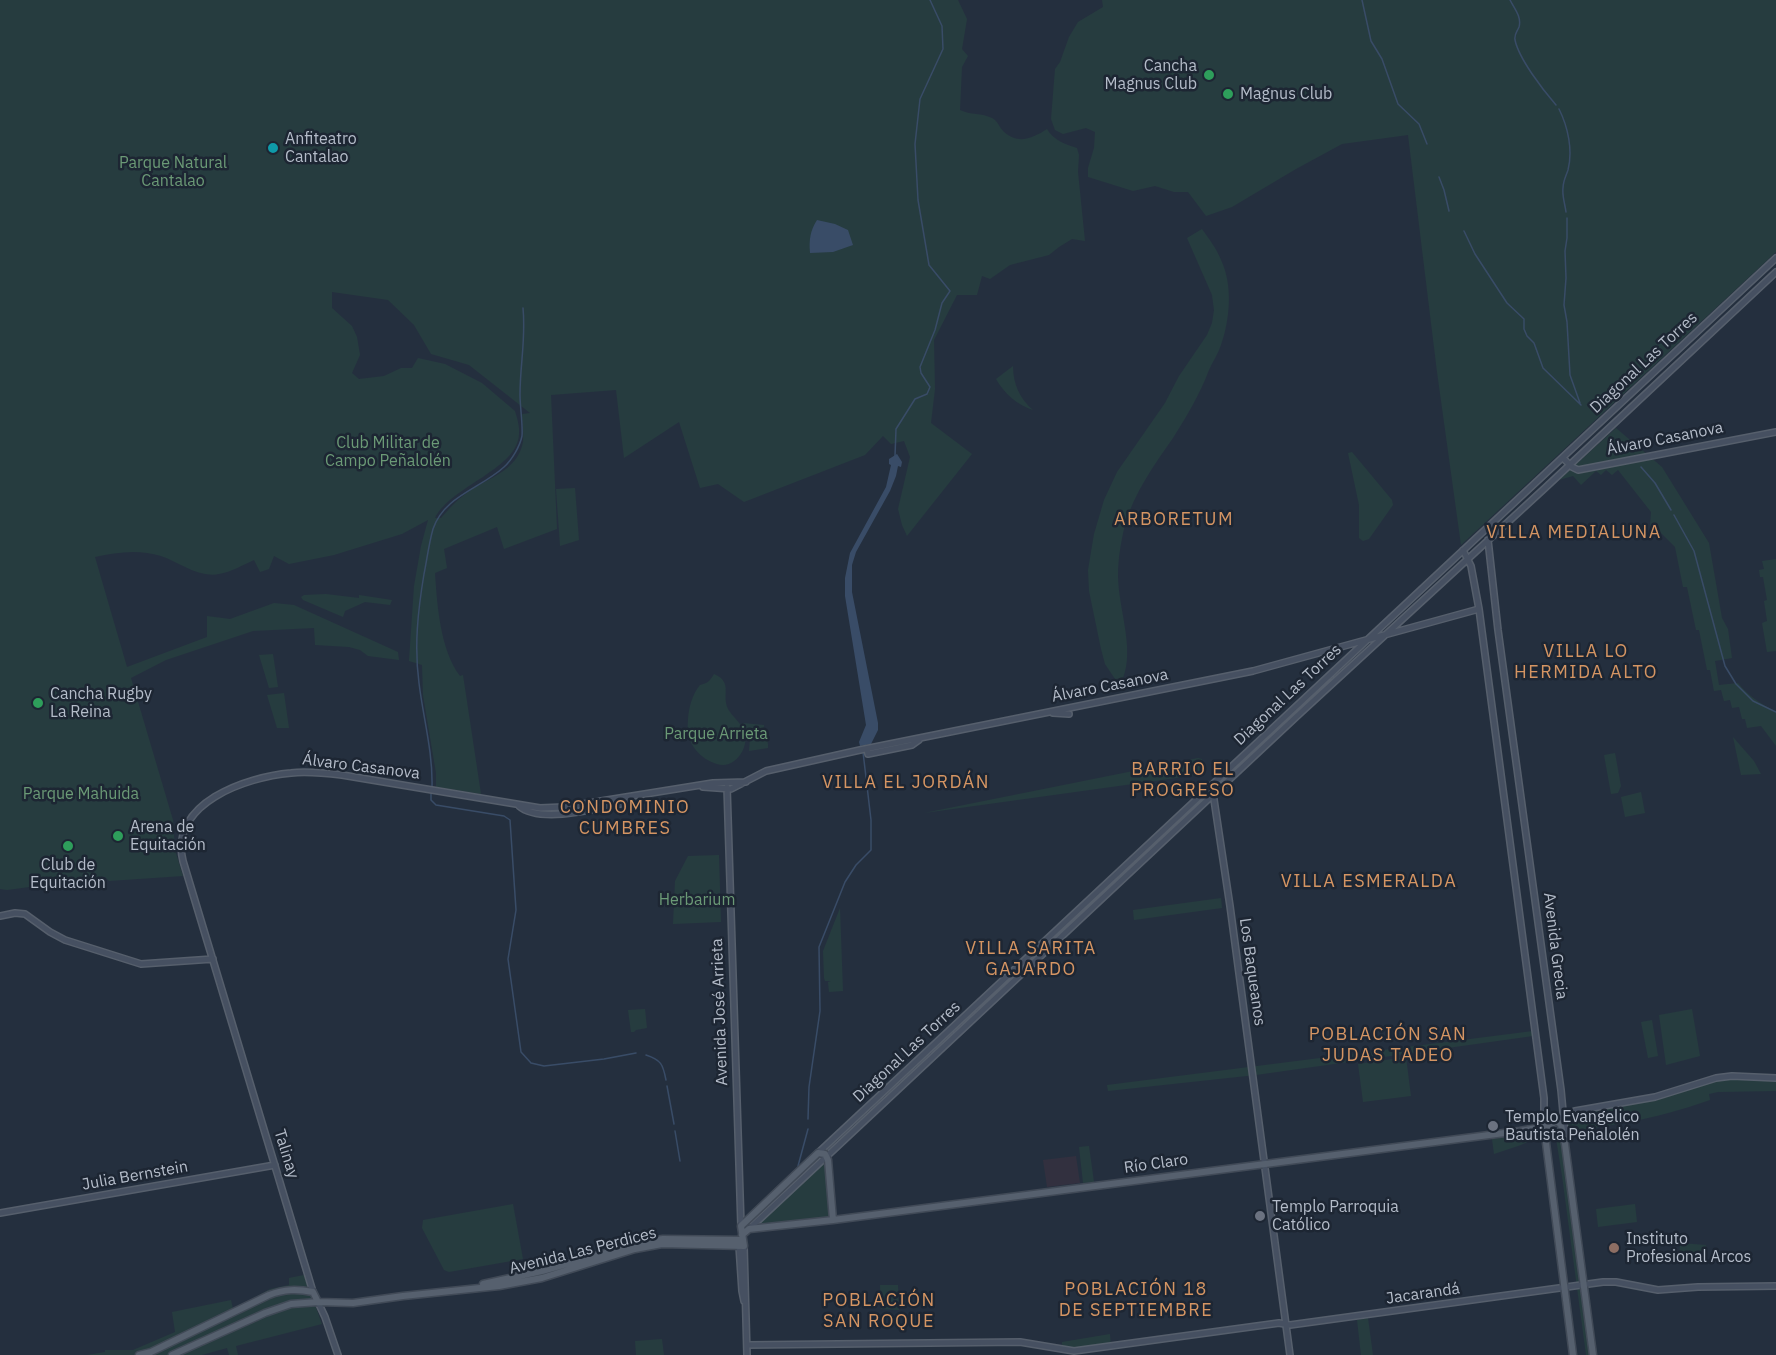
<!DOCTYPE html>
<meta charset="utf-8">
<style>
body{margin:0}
canvas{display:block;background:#242f3e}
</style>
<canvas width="1776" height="1355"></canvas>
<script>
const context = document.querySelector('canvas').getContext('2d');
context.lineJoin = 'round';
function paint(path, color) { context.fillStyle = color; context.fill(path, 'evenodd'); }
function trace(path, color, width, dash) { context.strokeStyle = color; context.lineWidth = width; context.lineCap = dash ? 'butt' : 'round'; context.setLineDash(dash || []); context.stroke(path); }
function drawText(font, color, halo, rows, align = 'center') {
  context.font = font + ' "IBM Plex Sans",sans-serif'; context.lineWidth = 5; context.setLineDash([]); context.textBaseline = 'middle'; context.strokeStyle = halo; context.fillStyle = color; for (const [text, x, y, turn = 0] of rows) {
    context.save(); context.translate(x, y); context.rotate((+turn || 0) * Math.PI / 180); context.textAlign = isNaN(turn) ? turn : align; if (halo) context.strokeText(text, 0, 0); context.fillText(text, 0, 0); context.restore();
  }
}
paint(new Path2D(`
 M1076,1156L1080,1183L1047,1187L1043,1160Z`), '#32303f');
paint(new Path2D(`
 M0,0H958L967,19L962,49L968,56L962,67L960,110C970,115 982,113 992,118C998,121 999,127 1004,132C1019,145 1033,138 1047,129C1053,140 1065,144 1077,148L1079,155L1078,172L1085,241L1072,239L1059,247L1049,255L1010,265L990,279L982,276L977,295H957L934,340L935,389L931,423L972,454L907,536L902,525L898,509L910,457L904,441L891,444L883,436L865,455L744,502L718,484L700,488L679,422L624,458L616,390L551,395L557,529L504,549L497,527L444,549L447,568L435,573C437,604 440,650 460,676L463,675L481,794L436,787V773L423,695L422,665L409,661L414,586L421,546L428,520L402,534L334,555L289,564L274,556L269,569L260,572L254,560C243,565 231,572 219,574C198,578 179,562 161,556C139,549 117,552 95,557L127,667L207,637V616L230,619L274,603L294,605L398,652L399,660L368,656L360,650L349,647L315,645L314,628L253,631L166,660L131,678L173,820L175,850L183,876L109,881L105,877L7,890L0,889ZM332,292L388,300L414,325L431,354L469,365L530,413L522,414C522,423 524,433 523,442C517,473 485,478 464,495C456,501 448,510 441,518H435C451,486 518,469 519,434C520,427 517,418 515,411L482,383L445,364L418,358L412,368H401L384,376L359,379L352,373L360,355L357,337L352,326L332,308Z
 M1102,0H1776V252L1461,545L1437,372L1408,135L1342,144L1296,169L1232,207L1206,216L1188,192H1174L1155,186L1133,191L1088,177V168L1094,148L1095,132L1086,128L1063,134L1055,130L1051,119L1055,69L1060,62L1069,37L1078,22L1103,7Z
 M1202,229C1209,239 1217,249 1221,260C1233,285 1230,319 1221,345C1218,354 1213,361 1209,370C1199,396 1188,414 1173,438C1154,465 1134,493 1125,525C1121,541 1118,559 1118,575C1118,608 1135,648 1123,678L1115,679L1105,664L1101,649L1089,591L1088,570L1094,534L1104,500L1117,472L1165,403L1179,376L1207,335L1212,323L1214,310L1212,295L1187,238Z
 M1013,366C1013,384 1020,399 1033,410C1017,405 1004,393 996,379Z
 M1616,428L1662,467L1709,543L1722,618L1728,629L1732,658L1715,661L1719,685L1738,683C1749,696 1760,704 1776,711V746L1761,726L1747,728L1745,719H1742L1739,707L1732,708L1730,700L1724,701L1721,690L1714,691L1710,670H1707L1699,630H1696L1687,587H1683L1675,547L1653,525L1650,526L1651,512L1618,470L1612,475L1606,470L1601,475L1596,471L1581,485L1573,476L1559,480Z
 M1352,452L1392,500L1393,505L1369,539L1363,541L1359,538V505L1348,453Z
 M575,488L579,540L560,546L556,489Z
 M1776,559V651L1767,652L1762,623L1767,621L1764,601L1767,600L1763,577H1760L1759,570L1764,569L1762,561Z
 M326,594L359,598V595L392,600L390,605L365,602L345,611L343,617L303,600L301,597L304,595Z
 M273,654L278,687L269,688L259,655Z
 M714,674C735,683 719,697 730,712C735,719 744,726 745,735C748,747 737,765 723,765C707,764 690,749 688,733C687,729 688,723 688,719C689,707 692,695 700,685C708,683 709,682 714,674Z
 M284,693L289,728H277L267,695Z
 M743,723L764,725C763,734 769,739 768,748L749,751L750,738Z
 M1733,737L1754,761L1761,774L1741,775Z
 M1615,753L1621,786L1618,793L1611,794L1604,755Z
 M1198,758L1202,759L1205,774L924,813Z
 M1641,792L1645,813L1625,817L1621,797Z
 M719,855L721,922L673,924L675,881L688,856Z
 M1221,898L1222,908L1134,920L1133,910Z
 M840,908L843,991L829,992L828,982L831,981H825L824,978L823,951Z
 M645,1009L647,1028L636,1030L634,1032H631L628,1010Z
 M1692,1009L1700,1056L1666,1065L1659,1015Z
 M1652,1020L1658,1056L1648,1058L1641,1022Z
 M1533,1031V1036L1256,1075L1108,1091L1107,1085Z
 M1406,1057L1411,1096L1363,1102L1358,1064Z
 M1732,1076L1776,1080V1091L1718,1092L1709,1094L1710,1100C1682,1110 1655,1117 1625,1123L1622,1105L1656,1099L1713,1080Z
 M1621,1105L1624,1123L1569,1132L1566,1116Z
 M1560,1130L1590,1355H1586L1562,1176L1555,1132Z
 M1540,1132V1136L1521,1145L1494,1154L1492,1139Z
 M1089,1146L1094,1182L1083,1183L1079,1147Z
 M827,1158L831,1217L754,1226Z
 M513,1204L523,1259L449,1272L444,1270L422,1228L423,1220Z
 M1635,1204L1637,1222L1598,1227L1596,1209Z
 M1680,1243L1706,1245L1705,1260L1679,1259Z
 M304,1275L322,1324L236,1346L238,1355H229L227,1348L202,1355H87L105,1352V1350H133L175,1332L172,1312L231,1300L233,1309L270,1289L289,1285V1278Z
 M880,1285H898L899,1310L881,1309Z
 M1368,1318L1373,1355H1361L1357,1320Z
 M1110,1334L1111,1346L1070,1349L1062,1345V1342Z
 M662,1339L664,1355H636L635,1341Z`), '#263c3f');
paint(new Path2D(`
 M817,220L835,224L848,230L853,245L833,252L810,253C809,240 810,231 817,220Z
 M897,454L902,462L901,467L898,466L896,476L890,491L856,552L852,565V592L878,723V730L871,744L860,746L859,742L866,725L845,596V578L850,553L886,487L891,465L889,464V459Z`), '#394c67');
trace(new Path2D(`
 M1362,0L1371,41L1382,59L1398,104L1419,124L1427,144
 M1510,0C1514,8 1522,17 1519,27C1517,32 1514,34 1515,40C1519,59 1543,90 1556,105
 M1559,109C1568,127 1573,150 1568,170C1566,176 1563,181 1563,188C1562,196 1565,204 1566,212
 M1439,177L1444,190L1449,211
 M1567,218V238L1565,251L1566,278L1564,305L1567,322L1570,375L1580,403
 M1464,231L1475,254L1507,303L1524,319V329L1527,336L1534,343L1543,368L1581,405
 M895,456L896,429L915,399L927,394L930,387L921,373L920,367L935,330L942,303L950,291L929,265L918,200L915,144L920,99L943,49L942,26L930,0
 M1641,467L1655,483L1671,510
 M1674,515L1694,551L1725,666L1736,684L1753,701L1776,712
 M432,787C433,752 423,717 419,683C414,646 418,610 424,574C427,559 429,543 433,529C444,496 480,489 504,467C512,460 520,446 522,436C523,426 520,406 520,395C520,364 526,339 523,308
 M431,792V800L436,805L504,816L510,820L516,910L508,959L521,1052L531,1063L544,1066L604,1059L636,1053
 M646,1055C661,1060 663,1064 666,1080
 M667,1086L674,1124
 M808,1119L809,1087L820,1011L819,947L845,882L856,865L871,850V820L863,752
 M675,1131L680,1161
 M798,1166L808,1129`), '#394c67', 1.5);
const secondary = new Path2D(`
 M1563,458L1572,467L1578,470L1776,432
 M1488,540L1498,630L1561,1090L1565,1133
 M1463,550L1471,566L1479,609L1544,1098V1127
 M1053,713L1069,714
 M867,749L868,754L912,745L919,740
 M703,787L731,789L766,771L784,767L860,750L1253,671L1479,609
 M727,787L741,1226
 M1213,793L1230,906L1290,1355
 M519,806C541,825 603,807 630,802V797
 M0,916L15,913L25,914L50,932L65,940L141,964L213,959
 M1562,1117L1575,1111L1655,1097L1716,1078L1732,1076L1776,1078
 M818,1153L1776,258
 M0,1213L275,1165
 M749,1229L1296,717L1545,488L1776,272
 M741,1242L739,1246L742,1291L744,1301
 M744,1246L747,1355
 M313,1292L183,861C169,803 246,777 291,773C308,771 325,773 342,775L540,808L564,807L713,783L746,782
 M318,1302L325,1317L338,1355
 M747,1345L1020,1342L1074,1351L1279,1323L1290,1325L1603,1282H1616L1658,1290L1698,1287L1776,1286`);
const primary = new Path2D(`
 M1544,1127L1573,1355
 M742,1235L749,1229L833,1220L1520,1131L1548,1126L1557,1121L1561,1125L1565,1144L1593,1355
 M483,1284L542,1271L648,1241L663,1239L742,1240
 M139,1355L151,1352L269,1295C285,1289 297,1289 313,1292L318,1302
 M172,1355L265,1313L291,1304L318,1302L353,1303L403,1296L499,1286L542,1278L635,1249L662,1244L744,1246L741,1226L818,1153L825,1154L828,1160L833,1220`);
trace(secondary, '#565f6c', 8);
trace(primary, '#414a57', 9);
trace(secondary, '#465061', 5);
trace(primary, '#56606e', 6);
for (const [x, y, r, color] of [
 [1209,75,6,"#2e9e5b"],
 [1228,94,6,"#2e9e5b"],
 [273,148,6,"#0f9aa8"],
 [38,703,6,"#2e9e5b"],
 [118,836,6,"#2e9e5b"],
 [68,846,6,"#2e9e5b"],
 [1493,1126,6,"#6b7280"],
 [1260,1216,6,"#6b7280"],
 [1614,1248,6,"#8d6e63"]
]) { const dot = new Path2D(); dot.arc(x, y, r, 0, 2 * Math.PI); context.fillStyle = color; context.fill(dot); trace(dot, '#1d2633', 2); }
drawText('16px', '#b4bcc9', '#1d2633', [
 ["Cancha",1197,66,"right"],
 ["Magnus Club",1197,84,"right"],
 ["Magnus Club",1240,94],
 ["Anfiteatro",285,139],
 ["Cantalao",285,157],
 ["Cancha Rugby",50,694],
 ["La Reina",50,712],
 ["Arena de",130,827],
 ["Equitación",130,845],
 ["Club de",68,865,"center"],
 ["Equitación",68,883,"center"],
 ["Templo Evangelico",1505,1117],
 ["Bautista Peñalolén",1505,1135],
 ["Templo Parroquia",1272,1207],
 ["Católico",1272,1225],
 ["Instituto",1626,1239],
 ["Profesional Arcos",1626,1257]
], 'left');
drawText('16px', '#6b9a76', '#1d2633', [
 ["Parque Natural",173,163],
 ["Cantalao",173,181],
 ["Club Militar de",388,443],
 ["Campo Peñalolén",388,461],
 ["Parque Arrieta",716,734],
 ["Parque Mahuida",81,794],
 ["Herbarium",697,900]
]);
drawText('16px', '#b4bcc9', '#1d2633', [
 ["Diagonal Las Torres",1644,363,-43],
 ["Álvaro Casanova",1665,439,-11],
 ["Álvaro Casanova",1110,686,-11],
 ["Diagonal Las Torres",1288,695,-43],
 ["Álvaro Casanova",361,767,7],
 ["Avenida Grecia",1555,946,83],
 ["Los Baqueanos",1252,972,82],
 ["Avenida José Arrieta",720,1012,-92],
 ["Diagonal Las Torres",907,1052,-43],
 ["Talinay",286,1154,73],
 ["Río Claro",1156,1164,-8],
 ["Julia Bernstein",135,1176,-10],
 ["Avenida Las Perdices",583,1251,-14],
 ["Jacarandá",1423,1294,-8]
]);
context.letterSpacing = '1.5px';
drawText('18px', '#d59563', '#1d2633', [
 ["ARBORETUM",1174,520],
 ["VILLA MEDIALUNA",1574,533],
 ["VILLA LO",1586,652],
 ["HERMIDA ALTO",1586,673],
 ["BARRIO EL",1183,770],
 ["PROGRESO",1183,791],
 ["VILLA EL JORDÁN",906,783],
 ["CONDOMINIO",625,808],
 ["CUMBRES",625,829],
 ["VILLA ESMERALDA",1369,882],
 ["VILLA SARITA",1031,949],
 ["GAJARDO",1031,970],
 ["POBLACIÓN SAN",1388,1035],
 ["JUDAS TADEO",1388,1056],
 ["POBLACIÓN 18",1136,1290],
 ["DE SEPTIEMBRE",1136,1311],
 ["POBLACIÓN",879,1301],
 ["SAN ROQUE",879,1322]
]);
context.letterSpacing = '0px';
</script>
